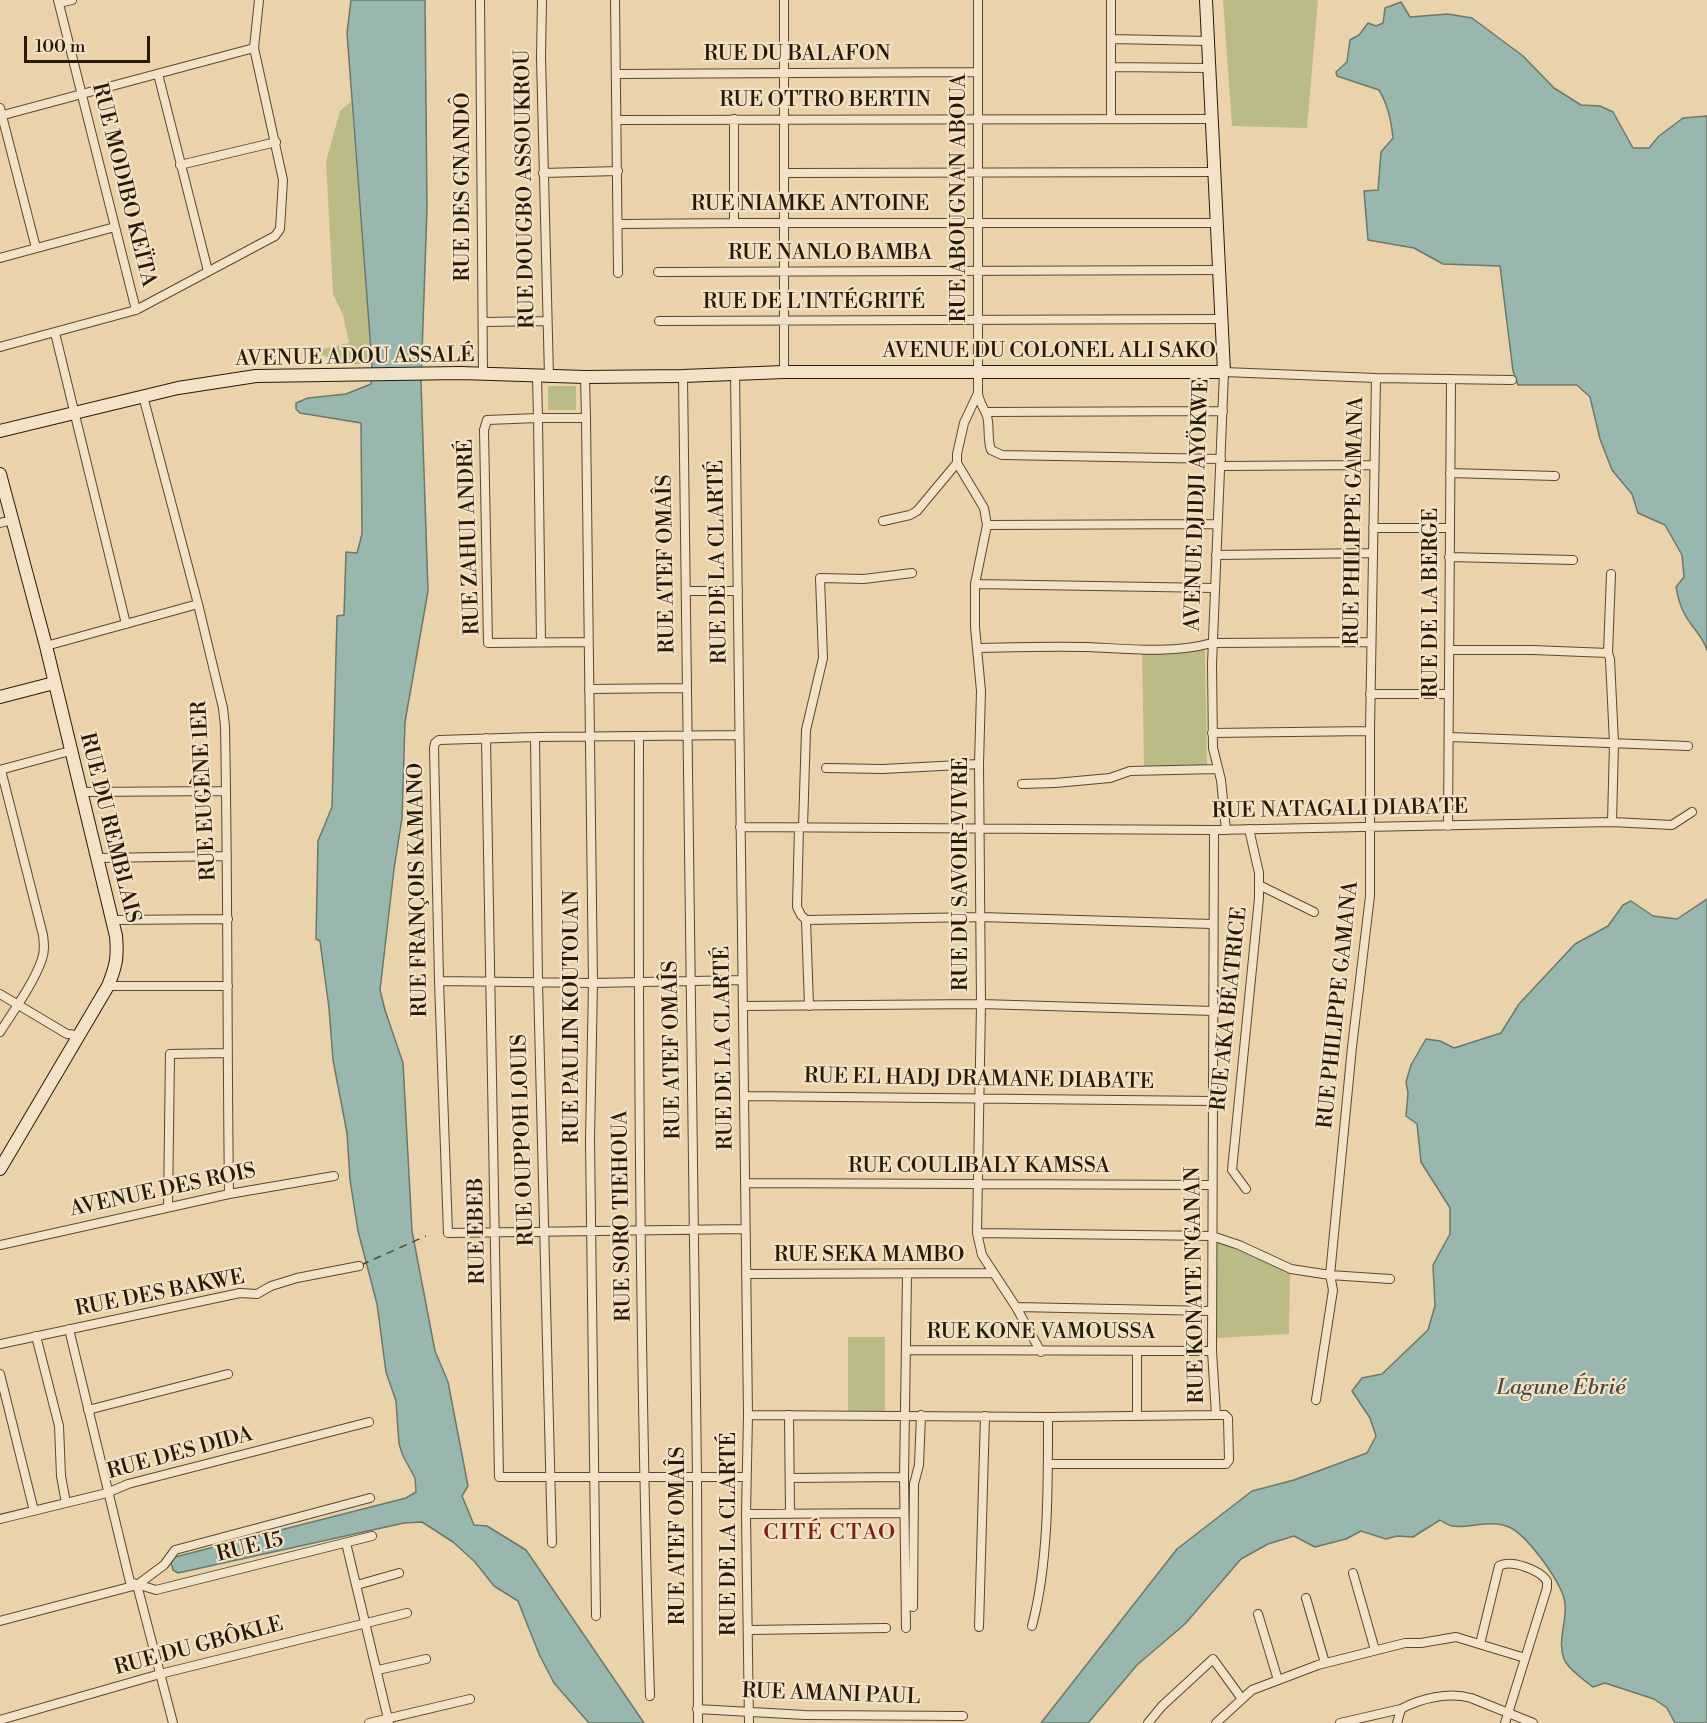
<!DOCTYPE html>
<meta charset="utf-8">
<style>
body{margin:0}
#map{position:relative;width:1707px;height:1723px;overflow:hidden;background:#ead3ab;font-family:"Libre Bodoni",serif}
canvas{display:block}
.scale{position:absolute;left:24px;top:36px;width:126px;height:27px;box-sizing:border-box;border:3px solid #281a08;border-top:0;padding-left:8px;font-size:18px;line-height:21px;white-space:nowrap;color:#281a08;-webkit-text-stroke:4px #f1e2c8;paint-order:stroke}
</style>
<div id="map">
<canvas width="1707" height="1723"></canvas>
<div class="scale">100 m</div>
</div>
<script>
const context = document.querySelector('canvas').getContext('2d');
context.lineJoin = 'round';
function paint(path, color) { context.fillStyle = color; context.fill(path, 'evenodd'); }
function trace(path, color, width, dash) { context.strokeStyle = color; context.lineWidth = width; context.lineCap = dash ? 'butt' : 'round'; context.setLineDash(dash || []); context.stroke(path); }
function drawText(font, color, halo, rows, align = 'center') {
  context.font = font + ' "Libre Bodoni",serif'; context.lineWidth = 4.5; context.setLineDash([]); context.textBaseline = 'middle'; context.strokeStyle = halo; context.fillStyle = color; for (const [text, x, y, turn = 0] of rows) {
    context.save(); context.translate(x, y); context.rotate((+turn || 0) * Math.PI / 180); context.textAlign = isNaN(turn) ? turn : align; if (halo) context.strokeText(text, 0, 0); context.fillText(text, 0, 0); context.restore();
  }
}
paint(new Path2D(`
 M1223,0H1318L1307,128L1232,126Z
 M351,102L372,364H341L315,351L349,343L343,315L333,294L326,161L340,111Z
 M548,386H576V410H548Z
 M1205,646L1207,768L1144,769L1142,647Z
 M1217,1241L1290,1273L1289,1334L1216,1338Z
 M848,1337H885V1411H848Z`), '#bbbb86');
const water = new Path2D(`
 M351,0H425L427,208L421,382L428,591L405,722L402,818L394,869L380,990L385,1010L403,1063L412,1231L435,1351L448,1382L468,1486L462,1496L474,1525L487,1526L526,1550L644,1723H589L554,1683L539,1654L518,1601L494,1586L475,1562L453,1542L422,1522L404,1523L178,1573L173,1570L171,1563L175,1557L406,1498L416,1492L415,1478L403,1456L399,1444L396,1401L386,1372L377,1304L358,1231L350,1180L347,1133L333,1060L329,1008L320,941L316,939L318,841L332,807L337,616L344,615L346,552L357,553L362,534L361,423L300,413L296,409V403L308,398L346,394L371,384L372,364L347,33Z
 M1401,2L1410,17L1448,14L1472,18L1523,56L1554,88L1581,105L1600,106L1613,112L1633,148H1649L1659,136L1683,118L1707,116V650C1703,638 1698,634 1691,624C1683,614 1678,600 1676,587L1684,577L1682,555L1665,525L1638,513L1632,494L1612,470L1600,439L1590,397L1577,385H1518L1513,371L1500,266L1443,264L1414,248L1368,240L1364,191L1378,190L1381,152L1393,138C1391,120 1388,105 1379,90L1337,76L1336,72L1347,62L1350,40L1359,35L1368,23L1376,26L1383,23L1385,8Z
 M1707,899V1723H1675L1667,1708L1654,1699L1605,1683L1593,1687C1585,1681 1567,1668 1564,1659C1557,1641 1567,1622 1565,1604C1564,1585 1528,1537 1511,1528C1492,1518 1469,1529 1452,1526C1448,1525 1443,1522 1440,1520L1413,1537L1397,1536L1386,1539L1361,1531L1346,1539L1315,1547L1294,1536L1268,1544L1241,1559L1185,1624L1137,1665L1088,1723H1041L1177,1549L1252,1491L1294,1480L1367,1453L1376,1436L1370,1418L1352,1391L1362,1378L1382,1374L1428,1330L1435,1306L1433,1265L1450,1234V1208L1421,1162L1417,1124L1406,1116L1408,1093L1406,1082L1411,1065L1426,1039L1440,1041L1454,1048L1501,1033L1519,1004L1575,944L1608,926L1623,905L1631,901L1653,916L1677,919Z`);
paint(water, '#98b7ae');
trace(water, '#6b786c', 1.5);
trace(new Path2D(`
 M361,1265L426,1236`), '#4a493a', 1.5, [8, 6]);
const street = new Path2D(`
 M58,0L136,310
 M480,0L483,374
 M542,0L541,57L549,376
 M615,0L618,273
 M978,0V393C979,403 984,407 987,416C990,427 987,439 991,450L1002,455L1221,459
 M59,3L72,0
 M1111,39L1208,41
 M1111,67L1209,68
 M158,74L208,271
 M616,74L978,72
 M0,108L36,248
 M0,116L254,48
 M1111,119V0
 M617,120L1213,119
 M180,165L276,142
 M543,173L618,171
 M784,173L1215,172
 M734,223V119
 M618,224L734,223H1217
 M0,258L115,227
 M658,272L1219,270
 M659,321L1221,319
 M483,322L547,321
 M55,333L126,624
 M0,347L136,310L275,236L280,229L283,180L254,48L259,0
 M784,372V0
 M735,373L748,1415L746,1514L749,1723
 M683,376L697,1476L698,1723
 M537,377L538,418H586L585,377
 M978,393L964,423L957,454V463L984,508L987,525L975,584V627L981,691L979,764L981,1004L977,1233L982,1255L1016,1307L1041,1352
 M143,396L198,604L223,708L225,726C228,882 227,1038 229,1194
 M986,412L1223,411
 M586,418L593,983L590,1140L596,1616
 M1221,466L1374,465
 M1450,473L1555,476
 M883,521L910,515L917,511L957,463
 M0,523L12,520
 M987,525L1217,524
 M1373,528H1449
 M1216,555L1373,553
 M1449,557L1573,560
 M975,584L1214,588
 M686,591H738
 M541,642L538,418L487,420L484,430L488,643L588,642
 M46,646L198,604
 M978,648C1015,647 1052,646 1088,647C1130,649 1171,654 1212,643L1371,642
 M1608,653L1611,574
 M589,689L687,688
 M1370,694H1449
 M1212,733L1370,731
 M739,735L535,737L439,740L435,743L434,748L439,981L448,1233L745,1229
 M639,736C638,1056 640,1376 650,1696
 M535,737L538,982L552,1543
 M1450,737L1688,746
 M486,738L499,1477H746
 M826,768L883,769L979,764
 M0,770L70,751
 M1022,784L1055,783L1110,778L1130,771L1217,769
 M81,792L226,791
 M1612,822L1672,825L1692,812
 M1448,826L1451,379
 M740,827L1214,830L1612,822L1614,743L1610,659L1608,653L1533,650H1449
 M799,827L797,907L801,915L806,920L809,1006
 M803,827L806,730L823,658L820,578L864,579L912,573
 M1226,830L1221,780L1213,748L1212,664L1224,372L1376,378L1512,380
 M97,858L227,856
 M1259,885L1314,912
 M112,920L228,919
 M806,920L980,917L1212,924
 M439,981L593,983L742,980
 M108,986H228
 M0,994L67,1034L78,1035
 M743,1006L981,1004L1214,1011
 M0,1032C14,1010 34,983 42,959C45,951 44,943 43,935L1,770
 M744,1096L1213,1101
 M745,1183L1212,1185
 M1246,1189L1232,1170L1259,898V873L1249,829
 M168,1207L170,1054L227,1053
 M977,1233L1212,1236L1239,1245L1291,1269L1330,1275L1352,1047L1370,896V731L1376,378
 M0,1245L229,1194L334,1176
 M746,1274L992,1273
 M1016,1307L1212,1311
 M69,1329L130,1582L156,1590L372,1536
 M36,1336L59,1426L61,1476L66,1503
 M0,1344L240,1293L257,1294L271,1286L297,1278L359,1266
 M907,1350L1212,1351
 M1137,1351V1416
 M0,1374L34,1511
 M1316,1400L1333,1290L1330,1275L1390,1279
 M88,1410L228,1374
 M748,1415L1048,1417L1216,1415L1212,1351L1214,830
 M789,1415L790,1514
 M1048,1464H1226L1229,1460L1228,1418L1225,1415H1216
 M790,1478L904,1477
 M746,1514L904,1513
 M0,1519L107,1493L128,1484L369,1422
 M346,1543L389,1723
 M1353,1573L1375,1650
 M137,1585L173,1723
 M357,1585L399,1573
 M1306,1598L1325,1663
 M913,1607L914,1484L919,1465L921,1415
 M1258,1614L1278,1680
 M0,1621L137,1585L164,1565L175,1550L370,1498
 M1032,1626C1049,1562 1048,1483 1048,1417
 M979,1627L985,1416
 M906,1628L904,1477L907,1275
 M748,1630L886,1628
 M1480,1644L1499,1566C1511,1559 1540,1570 1547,1581V1588L1505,1723
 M378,1670L426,1659
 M697,1709L805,1715L963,1716
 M0,1720L160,1674L407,1613
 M369,1723L470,1699
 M1148,1723L1162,1706L1213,1659L1242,1699
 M1216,1723L1252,1690L1318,1665L1405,1643H1421L1456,1637L1525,1658
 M1340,1723L1401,1709
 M1397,1723L1401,1709C1421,1698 1449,1692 1471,1698L1533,1723`);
const secondary = new Path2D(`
 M0,431L178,388L256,376L461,373L585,377L683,376L784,372H1224L1206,0
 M0,474L46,646L116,936C118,958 116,966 108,986L0,1169
 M0,697L54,683`);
trace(street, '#584831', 10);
trace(secondary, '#281a08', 14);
trace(street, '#f1e2c8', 8);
trace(secondary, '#f1e2c8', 12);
drawText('21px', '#281a08', '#f1e2c8', [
 ["RUE DU BALAFON",797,55],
 ["RUE OTTRO BERTIN",825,101],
 ["RUE MODIBO KEÏTA",123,185,76],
 ["RUE DES GNANDÔ",464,187,-90],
 ["RUE DOUGBO ASSOUKROU",526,189,-91],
 ["RUE ABOUGNAN ABOUA",960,198,-90],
 ["RUE NIAMKE ANTOINE",810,205],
 ["RUE NANLO BAMBA",830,254],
 ["RUE DE L'INTÉGRITÉ",814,303],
 ["AVENUE DU COLONEL ALI SAKO",1049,352],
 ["AVENUE ADOU ASSALÉ",355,358,-1],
 ["AVENUE DJIDJI AYÖKWE",1198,505,-88],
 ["RUE PHILIPPE GAMANA",1355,521,-89],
 ["RUE ZAHUI ANDRÉ",470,537,-92],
 ["RUE DE LA CLARTÉ",719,562,-91],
 ["RUE ATEF OMAÎS",667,564,-91],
 ["RUE DE LA BERGE",1432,603,-90],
 ["RUE EUGÈNE 1ER",205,791,-93],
 ["RUE NATAGALI DIABATE",1340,810,-1],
 ["RUE DU REMBLAIS",109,828,76],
 ["RUE DU SAVOIR-VIVRE",962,874,-90],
 ["RUE FRANÇOIS KAMANO",419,890,-91],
 ["RUE PHILIPPE GAMANA",1339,1005,-84],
 ["RUE AKA BÉATRICE",1230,1009,-84],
 ["RUE PAULIN KOUTOUAN",573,1017,-90],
 ["RUE DE LA CLARTÉ",725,1048,-91],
 ["RUE ATEF OMAÎS",673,1050,-91],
 ["RUE EL HADJ DRAMANE DIABATE",979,1080,1],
 ["RUE OUPPOH LOUIS",524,1140,-92],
 ["RUE COULIBALY KAMSSA",979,1167],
 ["AVENUE DES ROIS",163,1191,-12],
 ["RUE SORO TIEHOUA",623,1216,-91],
 ["RUE EBEB",478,1231,-91],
 ["RUE SEKA MAMBO",869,1256],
 ["RUE KONATE N'GANAN",1196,1285,-91],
 ["RUE DES BAKWE",160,1294,-11],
 ["RUE KONE VAMOUSSA",1041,1333],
 ["RUE DES DIDA",180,1454,-15],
 ["RUE DE LA CLARTÉ",730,1534,-90],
 ["RUE ATEF OMAÎS",679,1536,-90],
 ["RUE I5",250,1548,-14],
 ["RUE DU GBÔKLE",199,1647,-15],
 ["RUE AMANI PAUL",831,1695,2]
]);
drawText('italic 22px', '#4a493a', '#f1e2c8', [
 ["Lagune Ébrié",1561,1389]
]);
context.letterSpacing = '1.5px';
drawText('22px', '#7a1f14', '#f1e2c8', [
 ["CITÉ CTAO",830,1534]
]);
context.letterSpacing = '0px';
</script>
